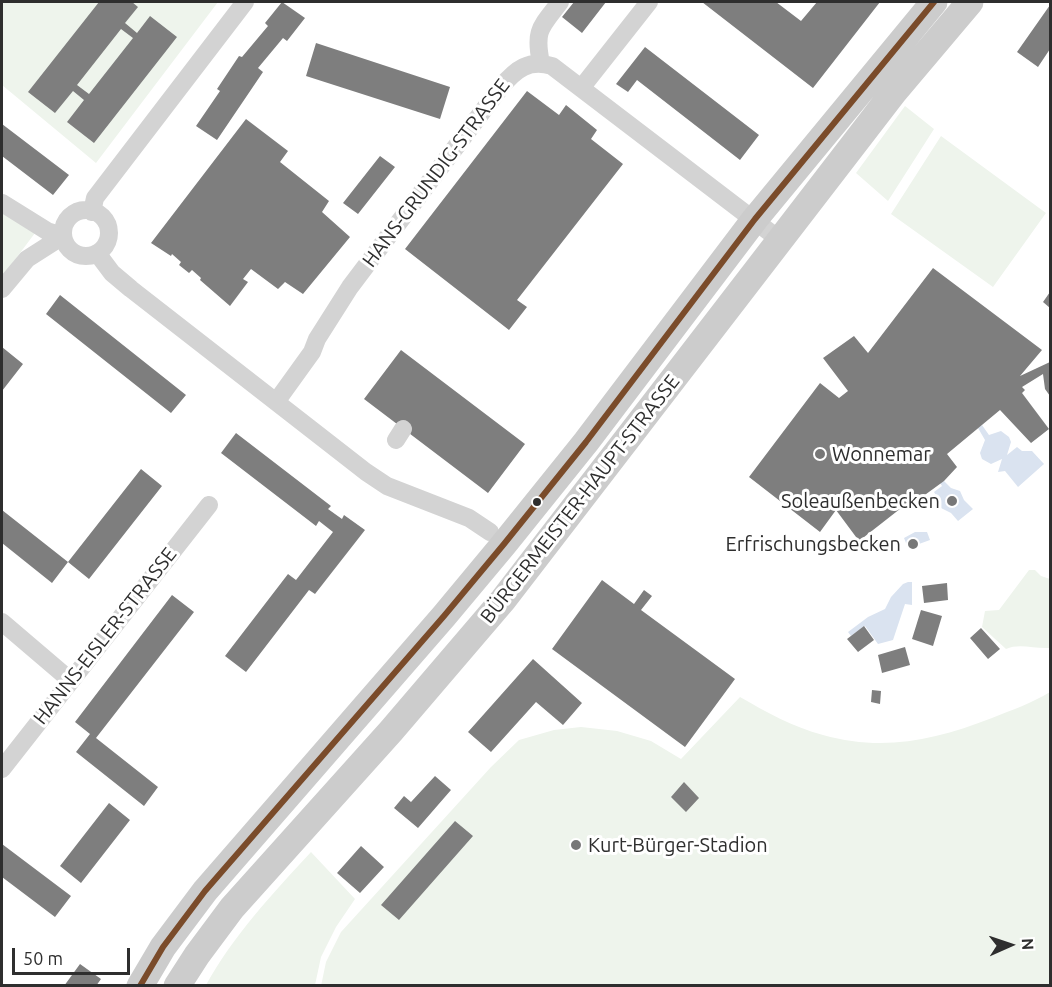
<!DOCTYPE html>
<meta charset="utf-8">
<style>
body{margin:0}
#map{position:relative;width:1052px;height:987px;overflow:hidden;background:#fff;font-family:Ubuntu,sans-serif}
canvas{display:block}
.frame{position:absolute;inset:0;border:3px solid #2e2e2e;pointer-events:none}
.north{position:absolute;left:980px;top:915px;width:60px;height:60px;-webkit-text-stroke:4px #fff;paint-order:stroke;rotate:87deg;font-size:16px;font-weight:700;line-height:24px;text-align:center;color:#2e2e2e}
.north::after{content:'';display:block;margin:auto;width:21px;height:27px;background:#2e2e2e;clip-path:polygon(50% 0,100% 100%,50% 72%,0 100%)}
.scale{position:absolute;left:12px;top:948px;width:118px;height:27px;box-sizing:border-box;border:3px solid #2e2e2e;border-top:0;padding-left:8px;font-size:18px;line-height:21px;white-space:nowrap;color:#2e2e2e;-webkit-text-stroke:4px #fff;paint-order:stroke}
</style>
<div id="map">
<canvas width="1052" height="987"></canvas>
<div class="frame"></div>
<div class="north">N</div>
<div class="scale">50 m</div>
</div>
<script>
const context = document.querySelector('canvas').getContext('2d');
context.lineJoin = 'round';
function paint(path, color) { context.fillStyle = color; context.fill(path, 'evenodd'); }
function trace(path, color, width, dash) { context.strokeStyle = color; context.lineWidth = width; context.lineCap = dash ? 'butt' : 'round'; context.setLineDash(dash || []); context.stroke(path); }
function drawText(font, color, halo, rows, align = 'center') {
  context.font = font + ' Ubuntu,sans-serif'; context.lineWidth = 6; context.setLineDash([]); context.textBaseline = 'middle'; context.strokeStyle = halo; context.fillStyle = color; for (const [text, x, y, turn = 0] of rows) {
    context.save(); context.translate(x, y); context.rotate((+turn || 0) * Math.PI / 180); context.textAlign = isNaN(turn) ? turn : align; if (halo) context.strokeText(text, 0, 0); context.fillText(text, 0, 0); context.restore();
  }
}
paint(new Path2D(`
 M4,2H218L96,163L2,85V5Z
 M905,106L934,129L888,201L856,173Z
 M941,136L1046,213L993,287L891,214Z
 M2,210L35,233L2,277Z
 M1029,570H1035L1041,576L1050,579V646L1049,648C1035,649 1019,643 1006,649L982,627L985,611L999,610Z
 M1050,692V985L321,986L326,962L341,932L491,767L519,740L554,730L581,727L617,731L651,741L681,759L740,697C766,712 793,727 823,735C883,752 935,740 992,718C1012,710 1032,703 1050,692Z
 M311,852L355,899L336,927L321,957L315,985H206C233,936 273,893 311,852Z`), '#eef4ec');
paint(new Path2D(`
 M982,425L989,435L1001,431L1009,437L1011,442L1007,455L1017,447L1022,451H1032L1044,464L1018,487L1005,471L998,472L1002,459L991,464L982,459L980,453L985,440L978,428Z
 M944,481L951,488L960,491L964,500L973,509L958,521L951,513L941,508L938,499L934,492L942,486L940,483Z
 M915,532H927L930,540L908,548L904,538Z
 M908,582H912V605L905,604L893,640L878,644L865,626L851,636L848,632L868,617L885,609L891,597L903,584Z`), '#dae3f0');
paint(new Path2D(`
 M99,2H132L138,7L125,23L137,33L150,16L177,37L94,143L67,122L84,100L73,91L55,113L28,92ZM121,29L133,38L89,94L77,85Z
 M282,2L305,18L287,41L283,38L258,68L263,72L217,140L196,126L220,91L217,89L239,56L242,57L268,26L265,23Z
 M574,2H606L582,33L562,17Z
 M702,2H776L801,21L817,2H880L813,88Z
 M1050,5V49L1038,67L1017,52Z
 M316,43L450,87L440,119L306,76Z
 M645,47L759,135L740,160L637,80L628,92L616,84Z
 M527,91L559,115L566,105L597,130L591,139L623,164L517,300L527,307L509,330L405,249Z
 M246,119L288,151L280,162L329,201L322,212L350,237L303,294L285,282L278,289L251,269L243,279L248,282L230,306L200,280L201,278L192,270L189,273L179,265L181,262L172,254L171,256L151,243Z
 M2,124L69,175L53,195L2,156Z
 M380,156L395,167L358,214L343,203Z
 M933,268L1042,350L1020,376L1050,362V396L1045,389L1043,374L1022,387L1025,390L1022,393L1049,429L1031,443L1000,410L947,454L957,467L944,481L907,508L905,505L859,541L836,510L820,532L749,477L820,383L839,398L848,391L823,358L854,336L868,353Z
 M1050,292V308L1043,302Z
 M60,295L186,395L171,413L46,314Z
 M2,347L23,364L2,391Z
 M401,350L525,444L488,493L364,399Z
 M236,433L331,506L328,509L342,519L344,515L365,530L315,594L309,590L246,672L225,656L288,574L296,580L333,532L319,521L316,526L221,453Z
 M141,469L162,486L89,579L68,562Z
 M2,510L68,562L52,583L2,543Z
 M602,580L634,604L644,590L652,596L641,610L735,679L685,747L552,649Z
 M947,583L948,600L924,603L922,586Z
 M172,595L194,612L96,738L158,787L144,806L76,752L90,734L75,722Z
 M921,610L942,616L933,646L912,639Z
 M864,626L874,640L858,652L847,639Z
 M981,628L1000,649L988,659L970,638Z
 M905,647L910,665L882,673L878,655Z
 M533,659L582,703L563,725L536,702L491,752L468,732Z
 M872,690L881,691L880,704L871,702Z
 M435,776L451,790L418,828L394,808L404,796L411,802Z
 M684,782L699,798L686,812L671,797Z
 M109,803L130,820L81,883L60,866Z
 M455,821L473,836L399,920L381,905Z
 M2,844L71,896L55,917L2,877Z
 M361,846L384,867L360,893L337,873Z
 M80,964L101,979L96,986H64Z`), '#7e7e7e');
trace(new Path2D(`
 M541,63C534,30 541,27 560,2
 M582,87L649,2
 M2,203L47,231L63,236
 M63 233a23 23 0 1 1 46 0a23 23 0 1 1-46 0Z
 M92,212L95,198L245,2
 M97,253L112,273L131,289L366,472L387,486L469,518L490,532
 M2,289L27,259L63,236
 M276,402L312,352L317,339L350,287L501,87C516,69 529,59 552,66L780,240
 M396,440L403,429
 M2,622L70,680
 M2,769L209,505`), '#d3d3d3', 18);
trace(new Path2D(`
 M140,986L163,947L205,891L444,616L504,544L586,442L755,219L934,2
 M177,986L197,955L232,908L391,731L503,600L894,92L970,2`), '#ccc', 27);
trace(new Path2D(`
 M140,986L163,947L205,891L444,616L504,544L586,442L755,219L934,2`), '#7a4b2a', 6);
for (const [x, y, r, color] of [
 [820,454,6,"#777"],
 [952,501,6,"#777"],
 [537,502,5,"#2e2e2e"],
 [913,544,6,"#777"],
 [576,845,6,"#777"]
]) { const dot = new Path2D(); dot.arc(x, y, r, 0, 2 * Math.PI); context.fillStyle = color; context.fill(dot); trace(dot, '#fff', 2); }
drawText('20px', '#2e2e2e', '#fff', [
 ["HANS-GRUNDIG-STRASSE",436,173,-53],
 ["BÜRGERMEISTER-HAUPT-STRASSE",580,499,-52],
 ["HANNS-EISLER-STRASSE",105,636,-52]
]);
drawText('20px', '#2e2e2e', '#fff', [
 ["Wonnemar",832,454],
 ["Soleaußenbecken",940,501,"right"],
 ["Erfrischungsbecken",901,544,"right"],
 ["Kurt-Bürger-Stadion",588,845]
], 'left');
</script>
